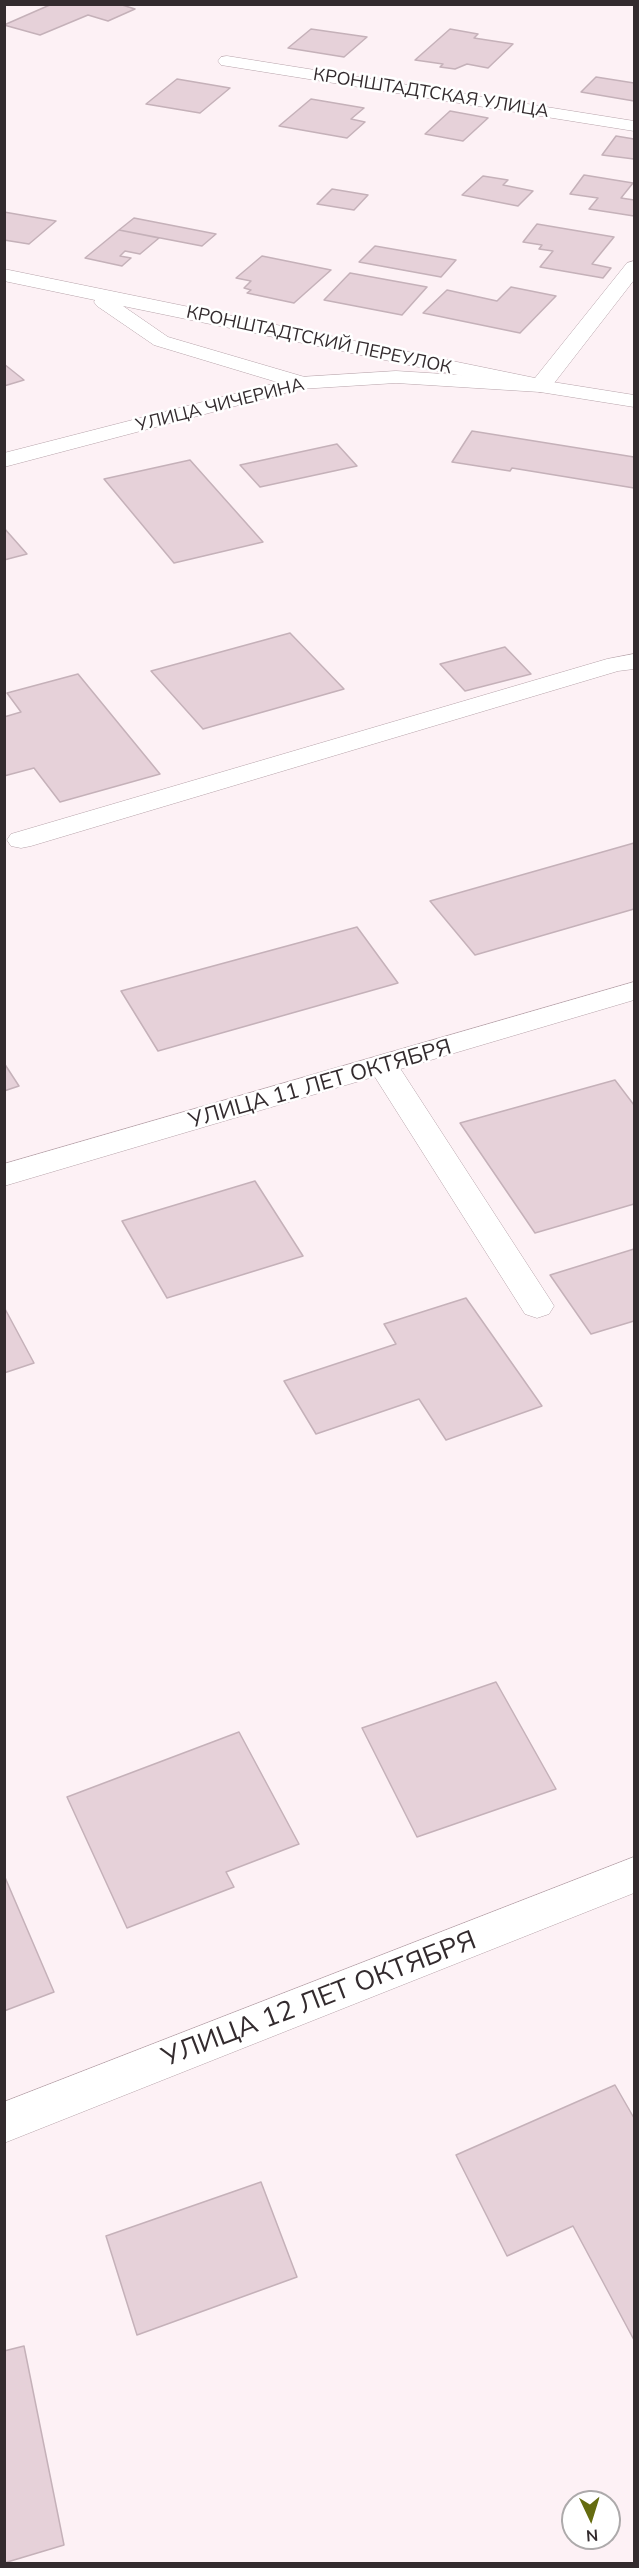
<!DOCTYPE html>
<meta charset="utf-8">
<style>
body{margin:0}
#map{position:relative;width:639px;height:2568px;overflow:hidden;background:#fdf1f5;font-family:Mulish,sans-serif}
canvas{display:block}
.frame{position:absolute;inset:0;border:6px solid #332b2e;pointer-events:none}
.north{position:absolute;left:561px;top:2490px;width:60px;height:60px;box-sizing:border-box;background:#fff;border:2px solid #adaaab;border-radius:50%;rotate:176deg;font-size:16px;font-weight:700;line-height:24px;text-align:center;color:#332b2e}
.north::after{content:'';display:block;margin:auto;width:21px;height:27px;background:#656c10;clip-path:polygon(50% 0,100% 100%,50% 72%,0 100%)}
</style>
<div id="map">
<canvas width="639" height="2568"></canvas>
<div class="frame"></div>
<div class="north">N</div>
</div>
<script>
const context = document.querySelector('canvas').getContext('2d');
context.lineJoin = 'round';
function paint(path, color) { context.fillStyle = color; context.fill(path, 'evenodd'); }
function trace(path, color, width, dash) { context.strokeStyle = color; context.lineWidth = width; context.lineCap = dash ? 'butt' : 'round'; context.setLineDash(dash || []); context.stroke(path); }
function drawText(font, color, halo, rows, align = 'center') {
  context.font = font + ' Mulish,sans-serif'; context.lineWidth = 5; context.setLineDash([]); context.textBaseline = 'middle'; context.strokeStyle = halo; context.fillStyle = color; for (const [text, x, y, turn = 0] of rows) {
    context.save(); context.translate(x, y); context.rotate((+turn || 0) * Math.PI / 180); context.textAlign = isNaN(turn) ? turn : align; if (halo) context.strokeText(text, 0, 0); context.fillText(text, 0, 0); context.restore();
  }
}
const building = new Path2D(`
 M52,4H119L135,9L108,21L88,15L40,35L4,25Z
 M311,29L367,37L344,57L288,48Z
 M450,29L478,34L474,38L513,44L488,68L467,64L455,69L440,67L443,64L415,60Z
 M596,77L634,83V101L581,92Z
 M177,79L230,88L200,113L146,104Z
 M311,99L364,108L351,119L365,122L347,138L279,126Z
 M450,111L488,118L463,141L425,134Z
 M616,136L634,139V159L602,155Z
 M584,175L633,183L621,198L634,200V216L589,209L598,198L570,194Z
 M483,176L508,180L503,185L533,191L518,206L462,195Z
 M332,189L368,195L354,210L317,204Z
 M4,212L56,221L29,244L4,240Z
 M134,218L216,234L202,246L119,230Z
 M537,224L614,237L592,264L611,268L603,278L540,267L553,251L539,249L542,245L523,242Z
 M119,230L159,238L140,254L125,251L120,256L131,258L122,266L85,258Z
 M375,246L456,260L441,277L359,262Z
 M262,256L331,270L294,303L247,293L251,290L244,288L251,281L236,278Z
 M350,273L427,287L402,315L324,300Z
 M511,287L556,296L520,333L423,313L447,290L497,301Z
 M4,364L24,380L4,386Z
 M472,431L634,457V488L512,468L510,471L452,462Z
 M337,444L357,466L260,487L240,465Z
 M190,460L263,542L174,563L104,479Z
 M4,528L27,554L4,560Z
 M290,633L344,689L203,729L151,671Z
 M505,647L531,674L465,691L440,664Z
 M78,674L160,774L60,802L34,768L4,776V717L21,712L7,693Z
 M634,843V909L475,955L430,901Z
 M357,927L398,983L158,1051L121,991Z
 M4,1063L19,1086L4,1091Z
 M615,1080L634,1105V1204L535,1233L460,1123Z
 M255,1181L303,1256L167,1298L122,1221Z
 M634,1249V1321L591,1334L550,1275Z
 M466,1298L542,1406L446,1440L419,1399L316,1434L284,1381L396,1344L384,1324Z
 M4,1307L34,1363L4,1373Z
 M496,1682L556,1789L417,1837L362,1728Z
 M239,1732L299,1844L226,1872L234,1887L127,1928L67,1797Z
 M4,1875L54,1992L4,2011Z
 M615,2085L634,2118V2340L573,2226L507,2256L456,2155Z
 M261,2182L297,2277L137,2335L106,2236Z
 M24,2346L64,2545L4,2563V2351Z`);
paint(building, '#e6d1d9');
trace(building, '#c5b1b9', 1.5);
const service = new Path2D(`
 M634,654V669L618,671L31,846L21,848L11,846L7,840L11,834L607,659Z
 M383,1056L394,1059L549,1298L554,1306L549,1314L537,1318L525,1314L368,1066L372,1059Z`);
const minor = new Path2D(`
 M227,56L634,121V131L221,65L218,61L221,57Z
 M634,261V280L548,391L540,392L123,306L168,337L308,378L311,383L308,388L300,389L154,345L97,306L94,302L95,300L4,281V269L535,378L627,263Z
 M634,982V1000L4,1186V1164Z
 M634,1857V1893L4,2143V2102Z`);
const tertiary = new Path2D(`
 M396,371L540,380L634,395V407L540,392L396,383L300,389L4,467V453L300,377Z`);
trace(service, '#b7a3aa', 1);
trace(minor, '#b7a3aa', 1);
trace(tertiary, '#b7a3aa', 1);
paint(service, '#fff');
paint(minor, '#fff');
paint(tertiary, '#fff');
drawText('18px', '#332b2e', '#fff', [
 ["КРОНШТАДТСКАЯ УЛИЦА",431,93,9],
 ["КРОНШТАДТСКИЙ ПЕРЕУЛОК",319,340,12],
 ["УЛИЦА ЧИЧЕРИНА",220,405,-14]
]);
drawText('22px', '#332b2e', '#fff', [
 ["УЛИЦА 11 ЛЕТ ОКТЯБРЯ",320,1084,-16]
]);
drawText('27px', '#332b2e', '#fff', [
 ["УЛИЦА 12 ЛЕТ ОКТЯБРЯ",319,1999,-21]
]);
</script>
